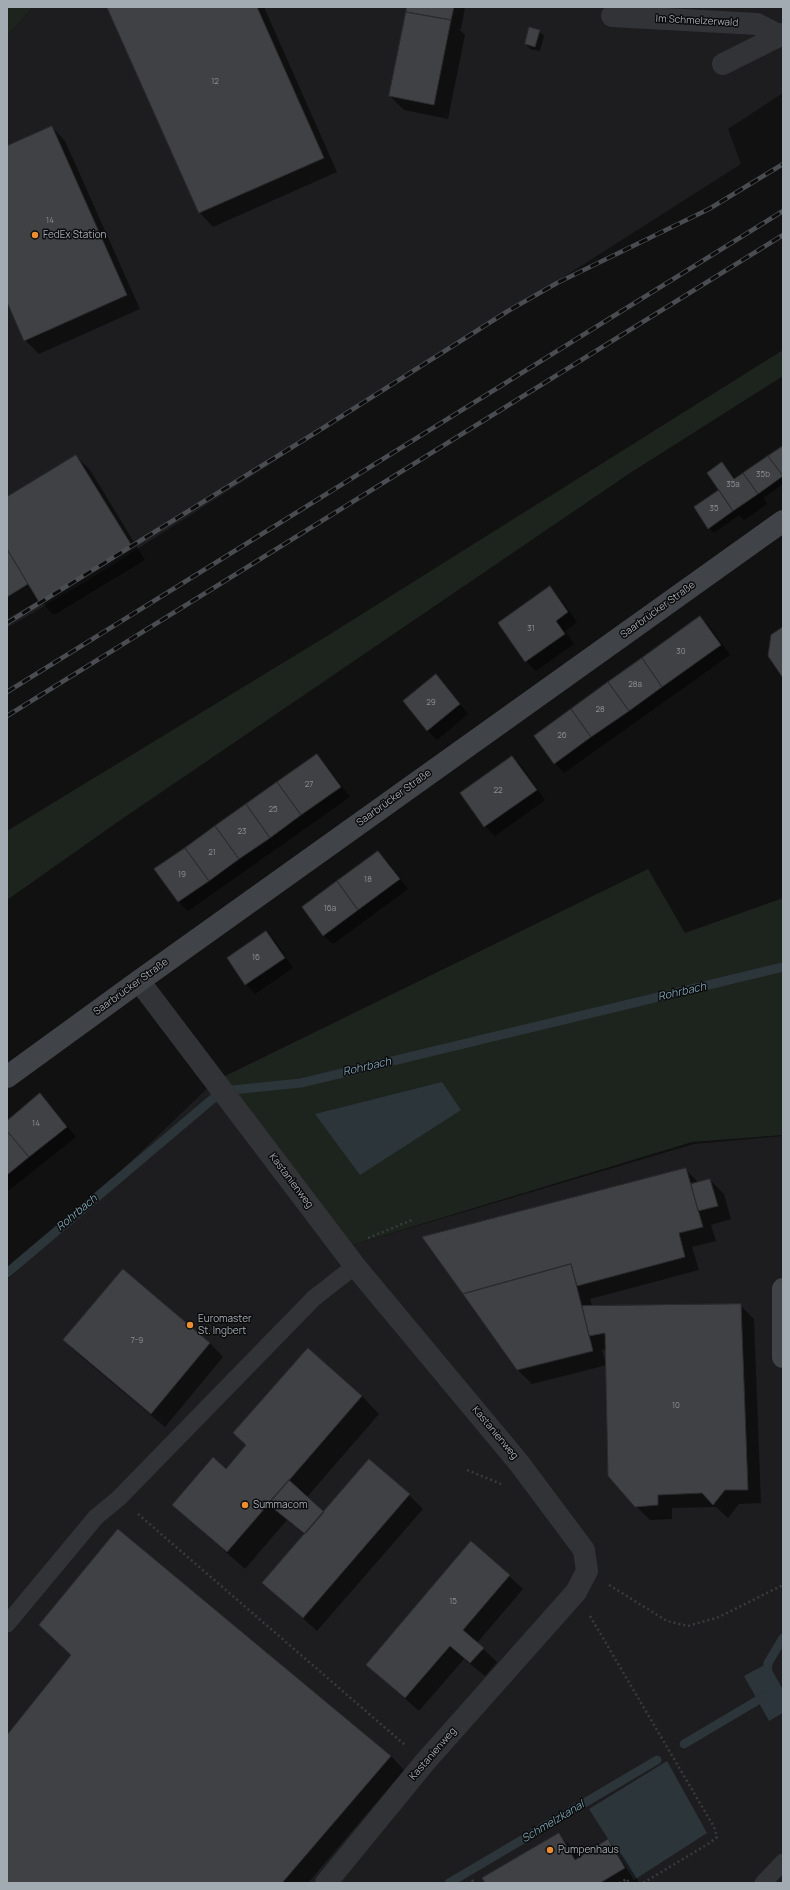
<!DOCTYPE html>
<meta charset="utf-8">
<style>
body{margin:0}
#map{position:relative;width:790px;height:1890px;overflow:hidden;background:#111112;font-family:Manrope,sans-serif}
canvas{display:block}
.frame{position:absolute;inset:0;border:8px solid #a2aab2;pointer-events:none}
</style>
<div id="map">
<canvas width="790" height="1890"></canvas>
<div class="frame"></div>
</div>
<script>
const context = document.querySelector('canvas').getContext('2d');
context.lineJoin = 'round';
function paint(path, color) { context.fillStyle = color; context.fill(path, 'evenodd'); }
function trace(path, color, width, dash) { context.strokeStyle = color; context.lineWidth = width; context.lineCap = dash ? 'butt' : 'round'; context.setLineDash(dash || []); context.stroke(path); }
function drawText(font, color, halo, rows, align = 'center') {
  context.font = font + ' Manrope,sans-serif'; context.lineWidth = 3; context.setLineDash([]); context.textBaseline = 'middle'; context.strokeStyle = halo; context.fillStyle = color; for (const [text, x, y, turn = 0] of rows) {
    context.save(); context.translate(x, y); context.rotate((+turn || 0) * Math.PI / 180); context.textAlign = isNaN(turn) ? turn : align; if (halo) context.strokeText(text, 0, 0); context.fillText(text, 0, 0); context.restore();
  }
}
paint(new Path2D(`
 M33,7H783V93L728,129L741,164L84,583L7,628V36Z
 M215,1081L342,1248L694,1144L783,1136V1883H7V1280Z`), '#1d1d1f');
paint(new Path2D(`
 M7,7H33L7,36Z
 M783,350V376L630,473L119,821L7,900V831L327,636Z
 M648,869L685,933L783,898V1135L692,1142L342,1248L215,1081Z`), '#1d241d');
paint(new Path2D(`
 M442,1082L461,1110L360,1175L315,1114Z
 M768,1663L783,1690V1713L769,1721L744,1676Z
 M667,1761L707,1833L634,1880L589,1809Z`), '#2b353a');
paint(new Path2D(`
 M108,7H264L337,172L213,227L200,213Z
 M408,7H465L461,29H459L465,35L448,119L404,110L390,96Z
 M539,31L544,36L540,51L530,49L526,44Z
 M52,127L65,141L140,309L39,354L25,340L7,300V147Z
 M783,446V484L763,498L767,504L744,520L739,515L714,533L709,528L720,490L722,463L736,479Z
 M76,456L90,470L145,560L54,615L39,600L7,619V498Z
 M550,588L559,597L577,622L565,631L574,644L536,671L526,661L499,623Z
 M700,617L710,627L730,655L564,773L555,763Z
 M436,675L468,714L437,740L427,730Z
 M317,755L326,765L350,797L188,911L179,902L156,869Z
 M512,757L522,767L545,800L495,836L485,826L462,793Z
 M378,852L388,862L408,889L333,944L323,935Z
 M266,932L276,942L293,968L255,994L246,984Z
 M40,1095L76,1137L7,1192V1122Z
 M685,1169L699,1183L710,1180L724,1194L731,1219L711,1225L716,1241L692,1247L699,1270L590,1299L592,1306L740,1305L754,1319L761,1503L739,1504L728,1518L716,1507L672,1508V1519L650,1520L636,1506L607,1365L532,1384L518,1370L423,1237ZM606,1349V1365L602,1350Z
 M64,1340L210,1343L223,1357L165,1427L78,1354Z
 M362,1396L379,1414L307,1497L324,1513L409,1495L423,1509L317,1631L264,1583L305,1535L287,1520L245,1569L173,1505L226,1470Z
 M119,1530L391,1756L404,1770L308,1883H7V1736L72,1655Z
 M509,1576L523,1589L477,1643L497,1662L485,1676L464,1659L419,1711L367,1665Z
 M558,1834L572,1848L579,1859L608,1841L622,1855L639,1882L486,1883Z`), '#0007');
trace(new Path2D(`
 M7,1273L222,1091L301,1083L783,967
 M767,1675L768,1663L783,1638
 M684,1744L765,1696
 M449,1883L657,1760`), '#2b353a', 9);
const building = new Path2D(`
 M107,7H257L324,158L199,213Z
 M407,7H454L451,20L406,12Z
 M406,12L451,20L434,105L389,96Z
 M529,27L540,30L535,47L525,44Z
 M52,126L127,295L24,341L7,302V146Z
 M783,446V476L768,456Z
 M76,455L132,546L39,602L7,549V497Z
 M768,456L783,476L758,494L743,473Z
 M722,462L734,479L743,473L758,494L733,511L707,473Z
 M719,490L733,511L708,529L694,507Z
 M7,549L28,584L7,597Z
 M550,586L568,612L556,621L565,634L525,662L498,623Z
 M700,616L721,645L662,687L642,658Z
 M783,627V678L768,656L771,635Z
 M642,658L662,687L629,711L608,682Z
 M436,674L460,704L427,731L403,701Z
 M608,682L629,711L591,737L571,709Z
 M571,709L591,737L554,764L534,736Z
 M317,754L341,787L301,815L277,782Z
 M512,756L537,790L484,827L460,793Z
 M277,782L301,815L270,838L246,804Z
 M246,804L270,838L239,859L215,826Z
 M215,826L239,859L209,881L185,848Z
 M185,848L209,881L178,902L154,869Z
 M378,851L400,879L358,910L337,881Z
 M337,881L358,910L323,936L302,907Z
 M266,931L285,958L245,985L227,958Z
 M40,1093L67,1127L29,1157L7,1131V1121Z
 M7,1131L29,1157L7,1175Z
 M686,1168L703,1227L679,1233L685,1257L577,1286L571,1264L463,1294L422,1237Z
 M710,1179L718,1206L698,1211L691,1184Z
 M571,1264L593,1351L517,1370L463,1294Z
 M123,1269L210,1343L151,1414L63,1340Z
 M741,1304L748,1490H725L713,1505L702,1493L658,1495V1505L635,1507L608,1476L605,1333L589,1336L582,1306Z
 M308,1348L362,1396L227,1552L172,1505L213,1457L226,1469L246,1445L233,1433Z
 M369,1459L410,1494L303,1618L262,1583Z
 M289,1480L324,1512L305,1534L268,1504Z
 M118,1529L391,1756L282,1883H7V1735L71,1655L39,1625Z
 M471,1541L510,1575L463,1630L484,1648L470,1663L450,1646L405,1698L366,1665Z
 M559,1833L575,1860L608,1839L625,1868L600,1883H485L482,1878Z`);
paint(building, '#404145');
trace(building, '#2b2b2e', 1);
trace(new Path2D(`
 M368,1238L412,1220
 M467,1470L501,1484
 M138,1514L405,1745
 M609,1585L667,1621L688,1626L719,1617L783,1585
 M590,1616L714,1827L717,1837L708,1844L643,1883
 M472,1880L474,1883
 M619,1883L627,1879L629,1883`), '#383a3e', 2.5, [2, 3]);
trace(new Path2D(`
 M7,1624L96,1517L119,1498L314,1298L355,1266
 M763,1883L783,1862`), '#323337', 17);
trace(new Path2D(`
 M612,16L757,24L780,36
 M723,64L783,34
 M139,981L355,1266L519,1463L584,1550L587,1571L576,1592L425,1762L326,1883`), '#323337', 22);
trace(new Path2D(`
 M7,1077L139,981L783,521
 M783,1289V1357`), '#404347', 22);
const rail = new Path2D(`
 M7,623L323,428L508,311L557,283L709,209L783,164
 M7,692L783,211
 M7,716L783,235`);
trace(rail, '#494c50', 4.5);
trace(rail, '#0c0c0d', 3, [9]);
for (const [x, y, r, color] of [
 [35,235,4,"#ea8e31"],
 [190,1325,4,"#ea8e31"],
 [245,1505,4,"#ea8e31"],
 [550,1850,4,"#ea8e31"]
]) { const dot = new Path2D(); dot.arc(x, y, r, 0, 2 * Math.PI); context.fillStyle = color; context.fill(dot); trace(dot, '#0c0c0d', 1.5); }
drawText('8px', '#8a9097', null, [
 ["12",215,82],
 ["14",50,221],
 ["35b",763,475],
 ["35a",733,485],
 ["35",714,509],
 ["31",531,629],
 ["30",681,652],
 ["28a",635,685],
 ["29",431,703],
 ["28",600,710],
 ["26",562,736],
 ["27",309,785],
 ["22",498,791],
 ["25",273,810],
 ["23",242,832],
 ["21",212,853],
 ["19",182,875],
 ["18",368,880],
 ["16a",330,909],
 ["16",256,958],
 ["14",36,1124],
 ["7-9",137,1341],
 ["10",676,1406],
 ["15",453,1602]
]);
drawText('10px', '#a2aab2', '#0c0c0d', [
 ["Im Schmelzerwald",697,21,3],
 ["Saarbrücker Straße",658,610,-36],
 ["Saarbrücker Straße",394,798,-36],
 ["Saarbrücker Straße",131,987,-36],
 ["Kastanienweg",291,1181,53],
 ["Kastanienweg",495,1433,50],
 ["Kastanienweg",433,1754,-49]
]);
drawText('10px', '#a2aab2', '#0c0c0d', [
 ["FedEx Station",43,235],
 ["Euromaster",198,1319],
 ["St. Ingbert",198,1331],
 ["Summacom",253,1505],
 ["Pumpenhaus",558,1850]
], 'left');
drawText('italic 11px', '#7a9dad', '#0c0c0d', [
 ["Rohrbach",682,992,-13],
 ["Rohrbach",367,1067,-13],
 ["Rohrbach",77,1213,-40],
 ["Schmelzkanal",553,1822,-31]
]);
</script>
